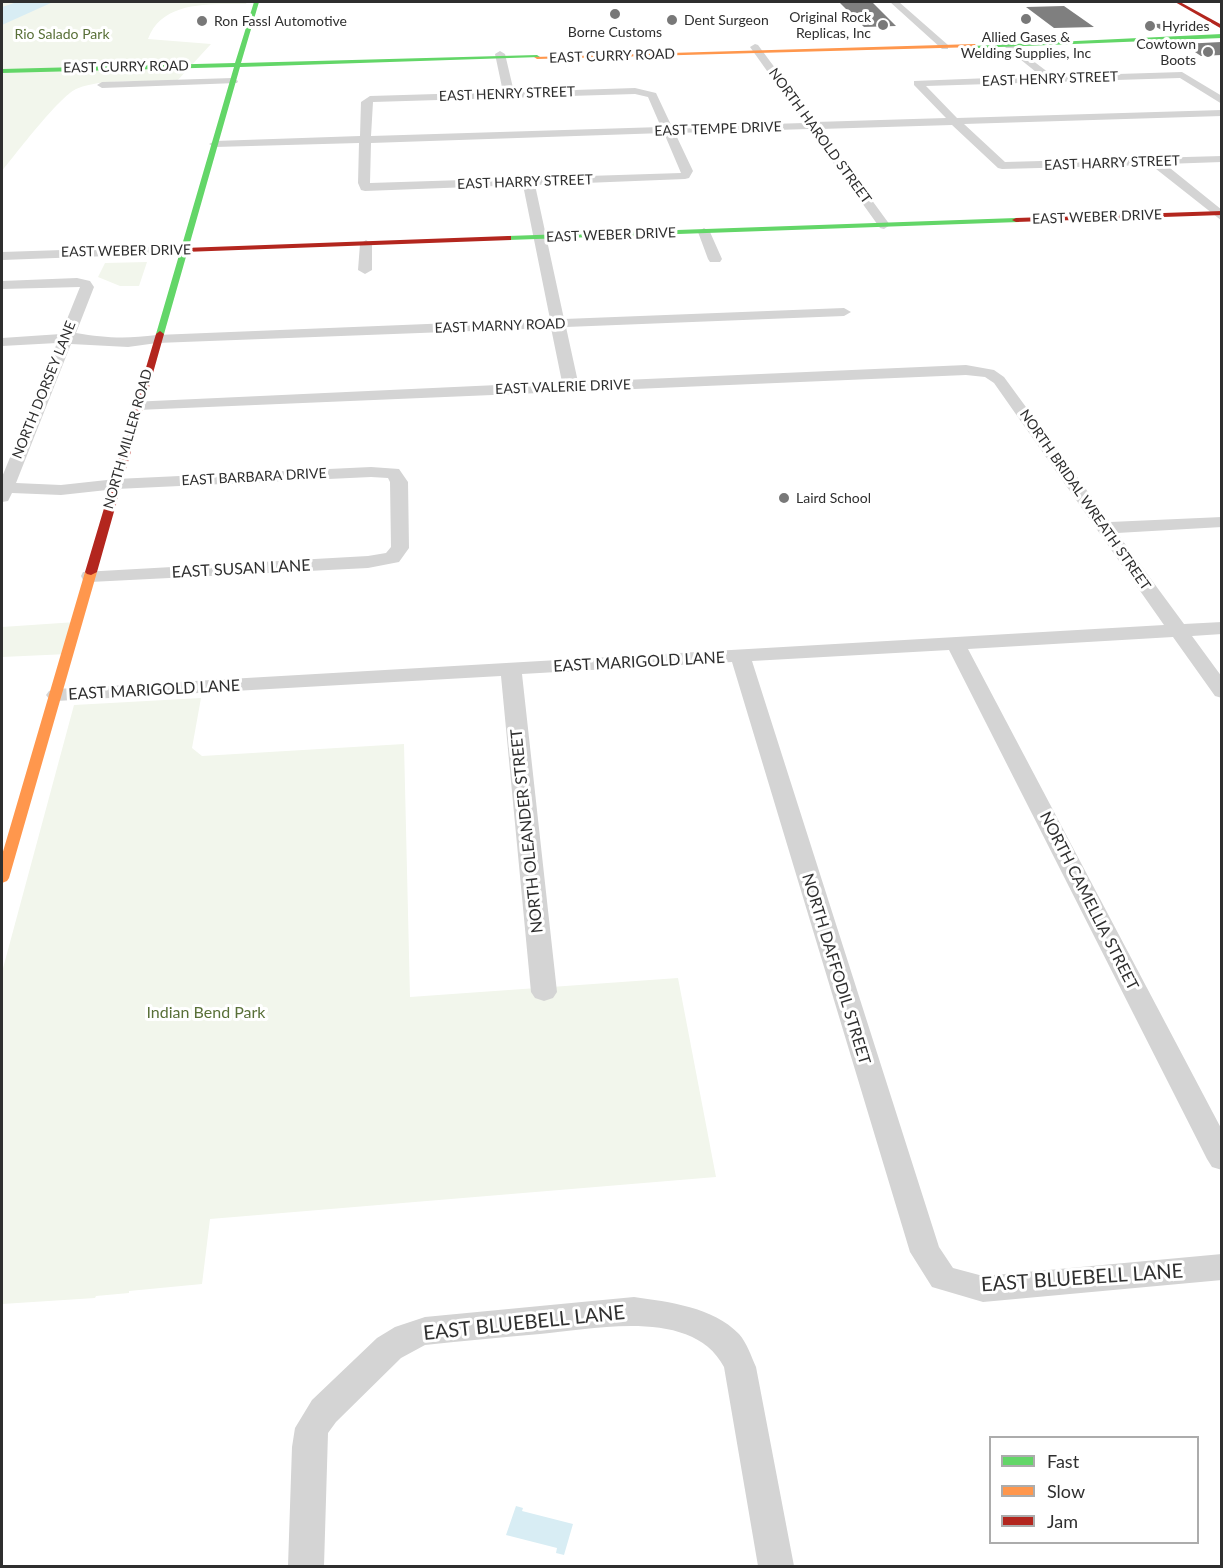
<!DOCTYPE html>
<style>
body{margin:0}
#map{position:relative;width:1223px;height:1568px;overflow:hidden;background:#fff;font-family:Lato,sans-serif}
canvas{display:block}
.frame{position:absolute;inset:0;border:3px solid #2f2f2f;pointer-events:none}
.legend{position:absolute;left:989px;top:1436px;width:210px;height:108px;box-sizing:border-box;background:#fff;border:2px solid #acacac;margin:0;padding:8px 10px;list-style:none;font-size:18px;color:#2f2f2f}
.legend li{display:flex;align-items:center;gap:12px;height:30px}
.legend b{width:30px;border:2px solid #acacac}
</style>
<div id="map">
<canvas width="1223" height="1568"></canvas>
<div class="frame"></div>
<ul class="legend">
<li><b style="height:8px;background:#63d668"></b>Fast</li>
<li><b style="height:8px;background:#ff974d"></b>Slow</li>
<li><b style="height:8px;background:#b3261e"></b>Jam</li>
</ul>
</div>
<script>
const context = document.querySelector('canvas').getContext('2d');
context.lineJoin = 'round';
function paint(path, color) { context.fillStyle = color; context.fill(path, 'evenodd'); }
function trace(path, color, width, dash) { context.strokeStyle = color; context.lineWidth = width; context.lineCap = dash ? 'butt' : 'round'; context.setLineDash(dash || []); context.stroke(path); }
function drawText(font, color, halo, rows, align = 'center') {
  context.font = font + ' Lato,sans-serif'; context.lineWidth = 6; context.setLineDash([]); context.textBaseline = 'middle'; context.strokeStyle = halo; context.fillStyle = color; for (const [text, x, y, turn = 0] of rows) {
    context.save(); context.translate(x, y); context.rotate((+turn || 0) * Math.PI / 180); context.textAlign = isNaN(turn) ? turn : align; if (halo) context.strokeText(text, 0, 0); context.fillText(text, 0, 0); context.restore();
  }
}
paint(new Path2D(`
 M2,2H247L246,4C211,4 162,0 148,39L211,44L177,81C147,82 102,78 76,89C59,97 15,155 2,171Z
 M147,262L139,286H120L98,277L105,263Z
 M76,622L68,654L2,657V627Z
 M201,698L192,748L202,756L404,744L410,997L678,978L716,1177L210,1219L202,1284L129,1291V1293L96,1296L95,1298L2,1304V972L74,705Z`), '#f2f6ec');
paint(new Path2D(`
 M17,2H53L2,25V7Z
 M516,1506L523,1508L522,1511L573,1524L564,1555L556,1553L557,1548L506,1535Z`), '#d8edf4');
paint(new Path2D(`
 M839,2H872L896,26L864,27Z
 M1064,6L1094,27L1054,28L1026,7Z
 M1198,23L1207,30L1165,32L1151,24Z
 M1221,42V55L1201,56L1183,44Z`), '#7f7f7f');
paint(new Path2D(`
 M890,2H899L948,45V49H942Z
 M1003,38L1053,76L1182,72L1222,96V104L1180,78L926,86L957,118L1222,110V116L964,124L1005,162L1222,156V162L1165,164L1222,210V221L1151,165L1002,169L998,168L952,125L820,129L890,225L884,229L880,228L809,129L675,133L693,171L689,178L685,179L535,185L564,319L844,308L851,312L844,316L566,327L578,382L966,365L994,370L1004,377L1110,522L1222,517V527L1117,533L1184,624L1222,622V634L1192,636L1222,677V698L1215,696L1173,637L968,649L1222,1130V1170L1212,1167L1207,1159L949,650L752,661L939,1247L953,1268L983,1276L1222,1254V1280L983,1302L932,1287L910,1252L732,662L522,674L557,992L553,998L544,1001L535,998L531,992L501,676L56,701L49,699L46,695L49,691L56,689L1164,625L994,383L985,377L966,375L137,410L129,405L131,402L562,382L551,328L157,343L128,347L71,344L16,483L61,485L116,479L371,467L399,469L408,482L409,548L399,562L368,568L90,582L83,580L81,576L83,572L368,556L386,553L391,547L390,482L388,478L371,477L116,489L61,495L12,493L8,501L2,502V477L57,343L2,346V338L61,334L80,287L2,289V281L77,278L90,281L94,287L76,333C105,338 126,339 157,335L550,319L523,185L365,191L361,190L358,183L359,143L215,147L209,144L215,141L360,136L361,102L370,96L503,92L495,54L500,51L505,54L514,92L635,88L656,93L672,127L804,123L750,47L755,44L758,45L815,122L946,118L914,85V81L1041,76L1000,43V39ZM635,94L648,97L661,127L371,136L373,102ZM664,133L681,173L370,183L371,143Z
 M233,78L238,81L237,83L102,88L97,85L102,82Z
 M704,228L710,232L722,259L720,262H710L708,259L698,232Z
 M366,240L372,244V270L365,274L358,270L360,244Z
 M184,246L189,247L190,250L189,253L2,260V252Z
 M634,1297C669,1302 713,1307 739,1334C747,1343 751,1356 756,1367L794,1566H758L724,1367C693,1307 594,1329 540,1334C502,1337 463,1341 425,1345L401,1358L336,1422L328,1433L324,1566H288L292,1447L295,1428L312,1400L377,1338L395,1327L425,1317Z`), '#d4d4d4');
paint(new Path2D(`
 M254,2H259L241,63L537,55L540,57L240,67L164,334L157,336L156,334L234,67L2,73V69L235,63Z
 M1222,34V38L975,48L972,46Z
 M1016,218H1019V222L508,240L504,238L508,236Z`), '#63d668');
paint(new Path2D(`
 M975,44L977,47L537,59L534,57Z
 M91,569L97,572L9,878L7,881L2,883V855L85,572Z`), '#ff974d');
paint(new Path2D(`
 M1175,2H1180L1222,25V29Z
 M1222,211V215L1016,222L1012,220L1016,218Z
 M508,236H511V240L184,252L180,250L184,248Z
 M160,331L164,334L97,572L91,575L87,574L85,572L156,334Z`), '#b3261e');
for (const [x, y, r, color] of [
 [615,14,6,"#787878"],
 [1026,19,6,"#787878"],
 [672,20,6,"#787878"],
 [202,21,6,"#787878"],
 [883,25,6,"#787878"],
 [1150,26,6,"#787878"],
 [1208,52,6,"#787878"],
 [784,498,6,"#787878"]
]) { const dot = new Path2D(); dot.arc(x, y, r, 0, 2 * Math.PI); context.fillStyle = color; context.fill(dot); trace(dot, '#fff', 2); }
drawText('14px', '#2f2f2f', '#fff', [
 ["Original Rock",871,17,"right"],
 ["Replicas, Inc",871,33,"right"],
 ["Dent Surgeon",684,20],
 ["Ron Fassl Automotive",214,21],
 ["Hyrides",1162,26],
 ["Borne Customs",615,32,"center"],
 ["Allied Gases &",1026,37,"center"],
 ["Welding Supplies, Inc",1026,53,"center"],
 ["Cowtown",1196,44,"right"],
 ["Boots",1196,60,"right"],
 ["Laird School",796,498]
], 'left');
drawText('14px', '#597038', '#fff', [
 ["Rio Salado Park",62,34]
]);
drawText('14px', '#2f2f2f', '#fff', [
 ["EAST CURRY ROAD",612,56,-2],
 ["EAST CURRY ROAD",126,67,-1],
 ["EAST HENRY STREET",1050,79,-2],
 ["EAST HENRY STREET",507,94,-2],
 ["EAST TEMPE DRIVE",718,129,-2],
 ["NORTH HAROLD STREET",820,136,54],
 ["EAST HARRY STREET",1112,163,-2],
 ["EAST HARRY STREET",525,182,-2],
 ["EAST WEBER DRIVE",1097,217,-2],
 ["EAST WEBER DRIVE",611,235,-2],
 ["EAST WEBER DRIVE",126,251,-1],
 ["EAST MARNY ROAD",500,326,-2],
 ["EAST VALERIE DRIVE",563,387,-2],
 ["NORTH DORSEY LANE",44,390,-68],
 ["NORTH MILLER ROAD",128,439,-74],
 ["EAST BARBARA DRIVE",254,477,-3],
 ["NORTH BRIDAL WREATH STREET",1085,500,55]
]);
drawText('16px', '#2f2f2f', '#fff', [
 ["EAST SUSAN LANE",241,569,-3],
 ["EAST MARIGOLD LANE",639,662,-3],
 ["EAST MARIGOLD LANE",154,690,-3],
 ["NORTH OLEANDER STREET",527,831,-96],
 ["NORTH CAMELLIA STREET",1089,901,63],
 ["NORTH DAFFODIL STREET",836,969,73]
]);
drawText('16px', '#597038', '#fff', [
 ["Indian Bend Park",206,1013]
]);
drawText('20px', '#2f2f2f', '#fff', [
 ["EAST BLUEBELL LANE",1082,1278,-4],
 ["EAST BLUEBELL LANE",524,1323,-6]
]);
</script>
